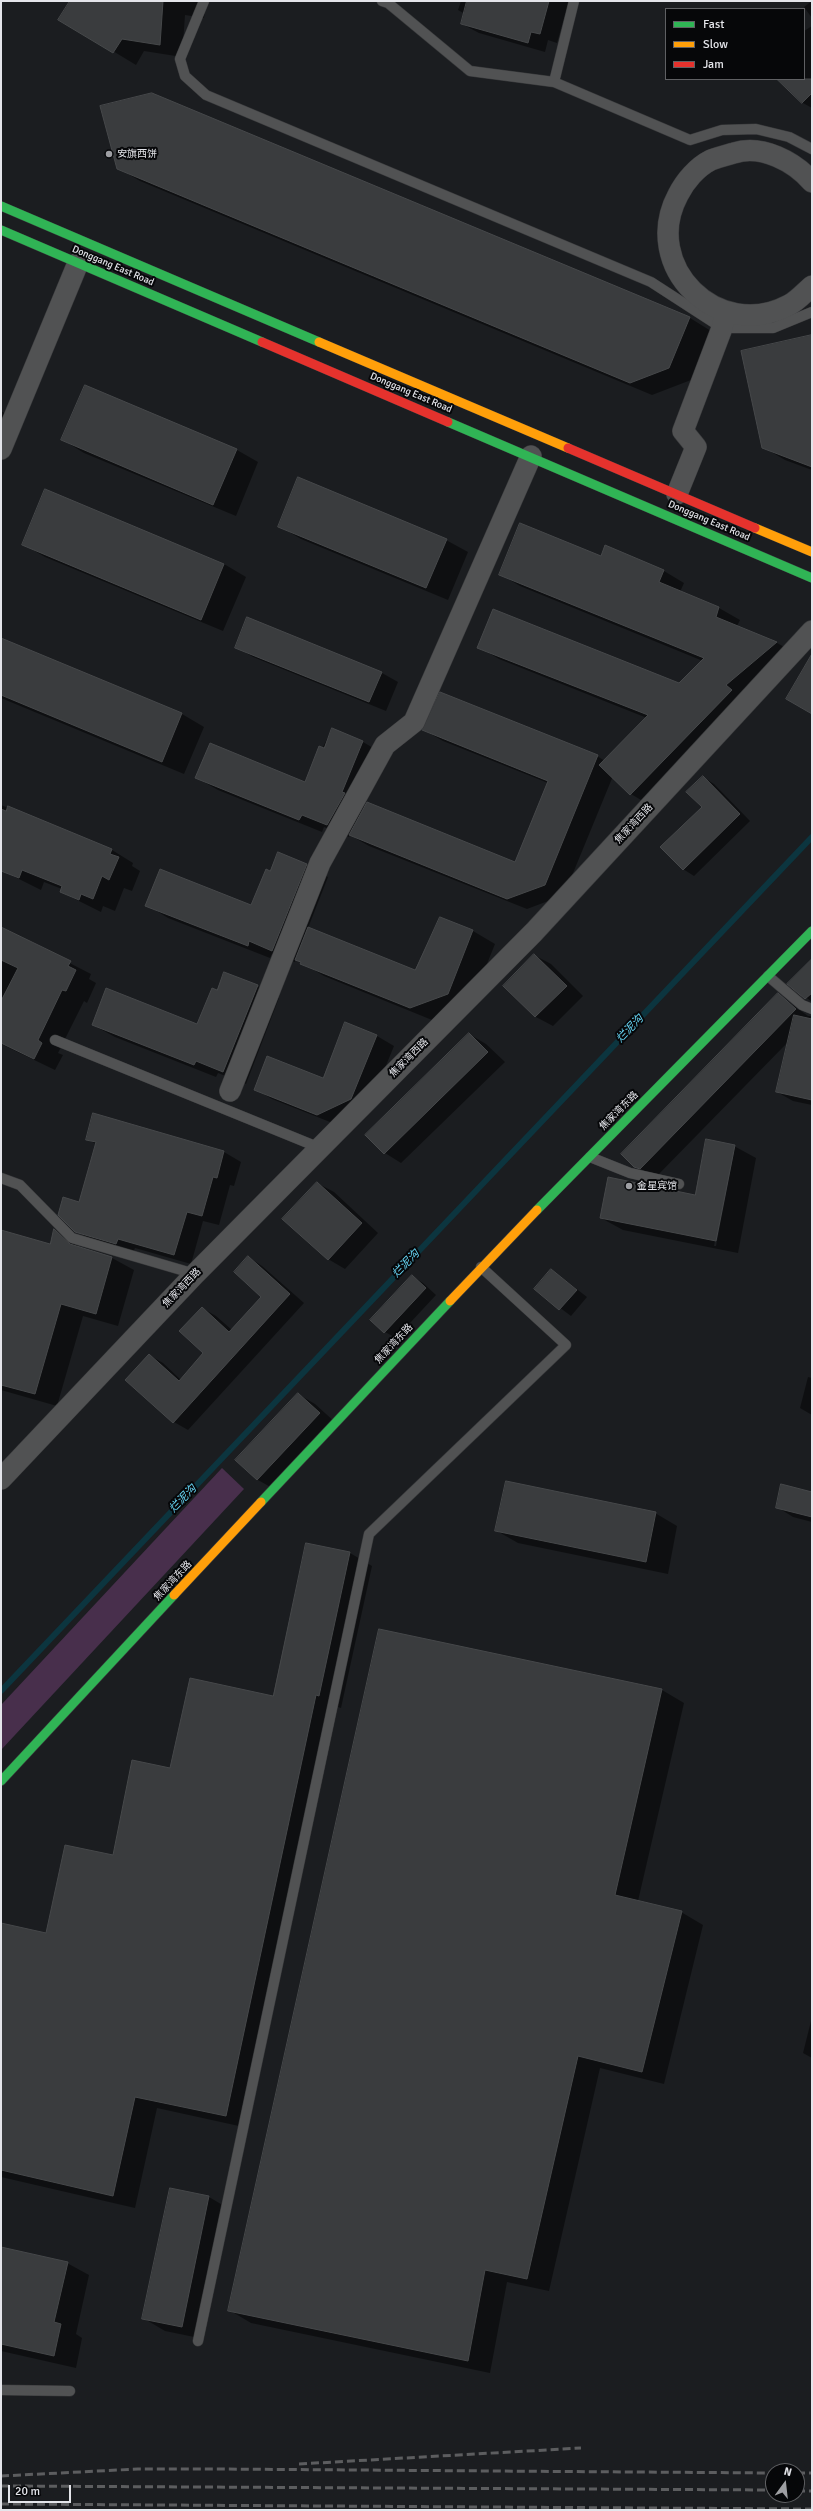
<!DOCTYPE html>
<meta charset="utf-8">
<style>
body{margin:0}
#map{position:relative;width:813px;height:2511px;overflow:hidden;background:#1b1d20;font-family:Signika,sans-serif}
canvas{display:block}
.frame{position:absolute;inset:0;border:2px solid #e4e5ea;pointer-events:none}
.legend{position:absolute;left:665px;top:8px;width:140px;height:72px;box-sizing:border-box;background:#060709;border:1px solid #5f6063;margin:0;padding:5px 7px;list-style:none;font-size:12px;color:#e4e5ea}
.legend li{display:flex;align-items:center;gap:8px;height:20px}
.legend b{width:20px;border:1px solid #5f6063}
.north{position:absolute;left:765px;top:2463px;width:40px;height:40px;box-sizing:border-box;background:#060709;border:1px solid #5f6063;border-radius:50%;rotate:15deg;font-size:11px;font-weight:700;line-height:16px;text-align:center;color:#e4e5ea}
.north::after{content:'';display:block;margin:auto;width:14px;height:18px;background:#9e9fa3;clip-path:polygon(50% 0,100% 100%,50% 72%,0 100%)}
.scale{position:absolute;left:8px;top:2485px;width:63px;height:18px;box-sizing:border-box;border:2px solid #e4e5ea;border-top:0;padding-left:5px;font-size:12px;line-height:14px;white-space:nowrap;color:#e4e5ea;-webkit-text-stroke:3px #060709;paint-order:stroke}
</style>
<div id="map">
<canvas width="813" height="2511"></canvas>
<div class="frame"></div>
<ul class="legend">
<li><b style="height:5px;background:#30b455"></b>Fast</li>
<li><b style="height:5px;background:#ff9f0a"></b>Slow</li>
<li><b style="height:5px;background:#e5322d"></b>Jam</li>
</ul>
<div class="north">N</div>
<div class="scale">20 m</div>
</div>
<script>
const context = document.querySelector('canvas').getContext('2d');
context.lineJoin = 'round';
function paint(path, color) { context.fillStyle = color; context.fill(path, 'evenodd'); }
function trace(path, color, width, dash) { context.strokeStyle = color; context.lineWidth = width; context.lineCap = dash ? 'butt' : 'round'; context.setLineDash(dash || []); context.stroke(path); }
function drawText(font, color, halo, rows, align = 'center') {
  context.font = font + ' Signika,"Noto Sans SC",sans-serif'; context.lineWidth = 4; context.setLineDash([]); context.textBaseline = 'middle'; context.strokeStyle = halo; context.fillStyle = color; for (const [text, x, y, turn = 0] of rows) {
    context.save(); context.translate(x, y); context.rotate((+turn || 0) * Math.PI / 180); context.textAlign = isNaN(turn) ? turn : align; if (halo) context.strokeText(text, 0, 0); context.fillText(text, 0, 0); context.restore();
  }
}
paint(new Path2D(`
 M222,1468L244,1489L1,1750V1705Z`), '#482f4c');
paint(new Path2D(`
 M69,1H206L204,18L185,15L182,57L144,51L136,65L60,19Z
 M461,1H577L573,17L565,15L557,43L548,40L545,52L479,33L462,24L465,14L458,10Z
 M812,1V18L804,7Z
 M812,26V108L803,103L781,82L787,79H804V31Z
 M152,94L690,318L711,331L691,380L652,395L140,181L118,168Z
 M812,336V470L785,460L763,447Z
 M1,411L17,420L1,441Z
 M63,440L237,450L258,462L236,516L84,453Z
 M46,490L224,564L246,577L223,631L45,557L23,544Z
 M279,526L446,540L468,552L448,600L301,539Z
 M606,547L664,571L684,583L680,592L719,608L740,620L737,626L777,643L797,654L651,806L631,794L613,776L564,895L527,909L369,846L350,835L349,837L324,827L322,832L218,790L197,778L305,783L332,729L363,742L385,755L364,806L516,863L548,783L443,741L424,730L597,756L605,761L647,718L499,659L479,647L680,684L703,661L520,586L500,574L601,558Z
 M1,639L182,714L204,727L184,774L1,698Z
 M236,647L382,673L398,682L386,711L253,657Z
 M703,777L714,784L750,821L694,876L683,869L703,807Z
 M1,805L112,850L133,863L132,866L140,871L132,891L124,888L115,911L103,906L101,912L61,892L62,889L44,882L41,890L1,870Z
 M306,865L328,877L308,928L416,971L440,918L473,931L495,944L470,1006L432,1020L324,976L296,959L295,962L272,954L270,958L168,918L147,905L251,906L271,872Z
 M1,928L91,974L89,979L96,983L87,1003L84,1001L58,1053L63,1055L55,1070L1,1044Z
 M534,955L551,964L583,996L553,1026L536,1017L504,986Z
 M812,960V1002L789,984Z
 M257,986L279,998L246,1084L218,1073L216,1077L115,1037L93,1025H198L217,991Z
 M779,995L808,1016H812V1105L793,1101L777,1092L789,1041L656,1177L635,1166Z
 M346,1024L377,1036L394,1046L369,1107L335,1124L272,1099L255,1089L324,1079Z
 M469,1034L486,1044L505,1062L401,1163L385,1153Z
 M94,1114L224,1152L241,1162L234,1186L230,1185L219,1225L203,1221L191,1264L135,1248L133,1253L93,1241L76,1231L80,1203L96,1144L87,1139Z
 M734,1146L756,1158L738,1253L623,1230L601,1218L696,1196ZM732,1152H734L716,1246H714Z
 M317,1183L334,1192L378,1233L345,1269L328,1259Z
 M1,1231L51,1246L55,1231L82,1249L112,1258L134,1270L118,1326L83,1316L57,1406L1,1390Z
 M248,1257L262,1266L304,1303L188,1430L174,1422L149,1355L163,1363L181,1380L205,1353L202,1308L216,1316L232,1330L263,1297Z
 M552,1270L587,1297L571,1316L535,1289Z
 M412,1276L423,1283L436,1295L396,1338L385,1332Z
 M808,1377L812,1378V1415L800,1408Z
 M298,1394L315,1404L336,1423L274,1489L258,1480L237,1460Z
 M812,1493V1522L793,1517L777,1507Z
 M655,1513L677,1526L668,1574L518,1543L497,1531Z
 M307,1544L350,1553L372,1566L341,1708L338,1707L248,2128L157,2108L135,2208L1,2177V1925L46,1934L114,1856L171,1770L273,1697Z
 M380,1631L662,1690L684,1703L638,1901L681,1912L703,1925L664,2084L600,2068L549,2291L507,2282L490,2373L251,2323L229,2310Z
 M812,2017V2058L803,2053Z
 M170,2189L209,2197L231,2210L204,2339L165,2331L143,2318Z
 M1,2248L67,2263L89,2275L76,2334L82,2338L76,2368L1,2351Z`), '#0007');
trace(new Path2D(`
 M1,1691L812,837`), '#0c353f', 6);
const building = new Path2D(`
 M70,1H163L160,45L122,39L113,53L58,20Z
 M467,1H549L540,34L531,32L528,43L461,24Z
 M777,79H812V93L802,103Z
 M152,93L690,317L669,368L630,383L117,169L100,106Z
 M812,335V467L762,448L741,351Z
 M85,385L237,449L213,505L61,440Z
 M298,477L447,539L426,588L278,527Z
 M45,489L224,564L201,620L22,545Z
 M520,523L601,556L605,545L664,570L659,582L719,607L716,617L777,642L726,685L732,690L630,795L599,765L648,715L477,648L493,609L679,683L704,658L499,575Z
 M247,617L382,672L369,702L235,648Z
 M1,638L182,713L162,762L1,695Z
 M812,654V714L786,699Z
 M440,692L598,755L545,885L507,899L349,835L367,802L515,862L548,781L422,730Z
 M332,728L363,741L342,792L345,793L327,825L302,815L299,820L195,778L210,743L305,782L319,746L324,748Z
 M703,776L740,814L683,870L660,847L702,807L686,792Z
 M8,806L112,849L110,854L119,857L109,880L102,876L93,899L81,894L79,900L60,892L62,886L22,870L19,878L1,871V809L6,811Z
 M278,852L307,864L272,951L249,941L248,946L145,906L160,869L251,905L266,869L270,871Z
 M440,917L473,930L448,994L410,1008L300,964L301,962L295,960L308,927L415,970Z
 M1,927L71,961L68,966L76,970L66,991L62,990L38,1040L42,1043L34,1059L1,1043V1001L18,968L1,960Z
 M534,954L567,986L535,1017L503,986Z
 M812,959V993L805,999L787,984Z
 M224,972L258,985L223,1072L196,1061L194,1065L92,1025L106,988L197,1024L212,988L217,990Z
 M778,993L796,1009L640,1169L634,1167L621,1154Z
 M794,1015L812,1019V1100L776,1092Z
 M345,1022L377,1035L351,1099L317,1115L254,1090L267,1056L323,1078Z
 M469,1033L488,1052L384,1154L365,1135Z
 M93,1113L224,1151L217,1178L213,1177L202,1216L187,1212L174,1255L118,1239L116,1244L75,1232L58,1215L63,1197L79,1202L96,1142L86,1140Z
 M706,1139L735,1145L716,1241L600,1218L608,1177L695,1195Z
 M317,1182L362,1223L328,1260L282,1219Z
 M54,1229L70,1244L112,1257L96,1314L61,1304L35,1394L1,1385V1230L50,1244Z
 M248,1256L290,1294L173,1423L125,1380L149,1354L179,1381L203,1353L179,1331L202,1307L229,1332L261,1297L234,1272Z
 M551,1269L577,1290L559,1310L534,1289Z
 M412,1275L426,1288L384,1333L370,1320Z
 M298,1393L320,1413L257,1480L235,1460Z
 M506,1481L656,1512L646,1562L495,1531Z
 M781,1484L812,1492V1517L776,1508Z
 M306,1543L350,1552L319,1696L316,1695L226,2116L135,2097L113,2196L1,2170V1923L46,1933L65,1845L113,1855L132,1760L170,1768L190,1678L273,1696Z
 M379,1629L662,1689L615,1895L682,1911L642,2072L578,2056L527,2279L485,2270L468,2361L228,2311Z
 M170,2188L209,2196L182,2327L142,2319Z
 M1,2247L68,2262L54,2322L61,2324L54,2356L1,2344Z`);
paint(building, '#3a3c3e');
trace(building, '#46484a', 1);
const lane = new Path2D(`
 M204,1L180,59L185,76L206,95L651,282L722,328H773L812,312
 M382,1L388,3L470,71L554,82L690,140L722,130L756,129L789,137L812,149
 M554,82L574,1
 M768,976L802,1005L812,1009
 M55,1040L320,1148
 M590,1157L630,1173L679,1184
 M1,1178L20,1185L72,1238L195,1274
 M198,2341L369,1534L566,1345L481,1267
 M1,2390L70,2391`);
const street = new Path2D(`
 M812,182C795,162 762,144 734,153C727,155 718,157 711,160C697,167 685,181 678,195C640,266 718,343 789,305C797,301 805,292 812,286
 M1,449L78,263
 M677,494L696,447L683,431L722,328L726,312
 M230,1091L320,863L385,745L414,722L531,456
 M1,1479L195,1274L534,932L812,631`);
const fast = new Path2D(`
 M1,206L319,342
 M1,230L262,342
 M448,422L812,578
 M537,1210L812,931
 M261,1502L450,1301
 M1,1781L174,1595`);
const slow = new Path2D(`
 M319,342L568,448
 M755,528L812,552
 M450,1301L537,1210
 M174,1595L261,1502`);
const jam = new Path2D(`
 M262,342L448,422
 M568,448L755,528`);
trace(lane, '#38393b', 11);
trace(street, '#38393b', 22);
trace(fast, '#38393b', 10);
trace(slow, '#38393b', 10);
trace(jam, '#38393b', 10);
trace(lane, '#515253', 10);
trace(street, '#515253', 21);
trace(fast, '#30b455', 9);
trace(slow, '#ff9f0a', 9);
trace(jam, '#e5322d', 9);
trace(new Path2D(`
 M299,2464L581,2448
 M797,2473H812
 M1,2476L138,2469H217L773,2473
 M1,2486L773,2490
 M797,2491H812
 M1,2504L812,2509`), '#5c5d5f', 3, [8, 4]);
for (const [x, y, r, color] of [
 [109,154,4,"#9e9fa3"],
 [629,1186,4,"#9e9fa3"]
]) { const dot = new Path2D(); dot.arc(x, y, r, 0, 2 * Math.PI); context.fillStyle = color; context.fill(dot); trace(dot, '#060709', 1.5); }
drawText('10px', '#e4e5ea', '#060709', [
 ["安旗西饼",117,154],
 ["金星宾馆",637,1186]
], 'left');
drawText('10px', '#e4e5ea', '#060709', [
 ["Donggang East Road",113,266,23],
 ["Donggang East Road",411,393,23],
 ["Donggang East Road",709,521,23],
 ["焦家湾西路",634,824,-47],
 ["焦家湾西路",409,1058,-45],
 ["焦家湾东路",619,1111,-45],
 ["焦家湾西路",182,1288,-46],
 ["焦家湾东路",394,1344,-47],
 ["焦家湾东路",173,1581,-47]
]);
drawText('italic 11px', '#6addfd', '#060709', [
 ["烂泥沟",630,1029,-46],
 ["烂泥沟",406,1264,-46],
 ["烂泥沟",183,1499,-46]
]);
</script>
